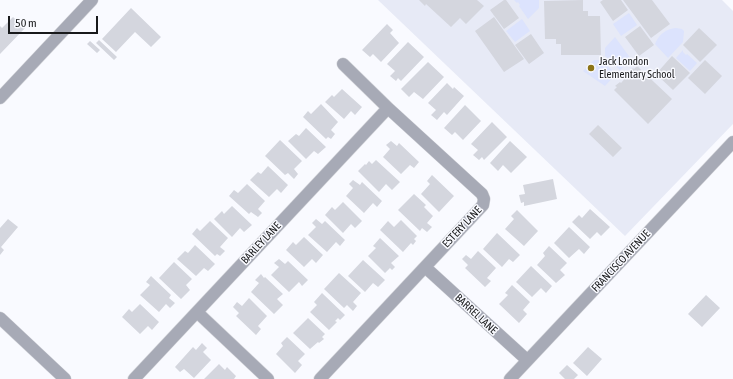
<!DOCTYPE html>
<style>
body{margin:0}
#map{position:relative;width:733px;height:379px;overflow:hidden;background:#f9faff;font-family:"Asap Condensed",sans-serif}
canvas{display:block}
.scale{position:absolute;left:8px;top:16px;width:90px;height:18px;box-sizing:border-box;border:2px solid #18191b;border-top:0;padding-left:5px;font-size:12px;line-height:14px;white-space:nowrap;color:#18191b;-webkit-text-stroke:3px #f9faff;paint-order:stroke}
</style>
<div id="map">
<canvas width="733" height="379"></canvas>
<div class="scale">50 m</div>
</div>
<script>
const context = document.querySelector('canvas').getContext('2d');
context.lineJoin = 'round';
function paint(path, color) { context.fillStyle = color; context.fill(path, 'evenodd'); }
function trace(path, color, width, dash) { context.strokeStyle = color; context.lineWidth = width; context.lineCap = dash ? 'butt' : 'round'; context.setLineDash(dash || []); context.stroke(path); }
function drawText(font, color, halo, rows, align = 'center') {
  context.font = font + ' "Asap Condensed",sans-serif'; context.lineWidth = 3; context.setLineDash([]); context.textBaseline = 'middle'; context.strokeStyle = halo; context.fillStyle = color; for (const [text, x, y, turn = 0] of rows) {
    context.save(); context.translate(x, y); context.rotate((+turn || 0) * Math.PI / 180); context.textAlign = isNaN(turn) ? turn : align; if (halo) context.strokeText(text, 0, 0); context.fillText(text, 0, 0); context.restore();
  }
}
paint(new Path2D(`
 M378,0H722L733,11V124L625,236Z`), '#e7eaf6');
paint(new Path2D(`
 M514,0H539V8L528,19L519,6L520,5L518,2L517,3Z
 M629,13L637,25L621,36L613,24Z
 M522,19L530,31L515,42L506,31Z
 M676,28L682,29L684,31L683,42L668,58L655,44C659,34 666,29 676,28Z
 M615,37L631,59L620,70L605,56V48Z
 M683,50V52L686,55L687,54L697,63L690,71L676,58Z
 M594,60H601L616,74L605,86L583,71Z`), '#dce3fd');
paint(new Path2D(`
 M419,0H477L484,6L466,24L460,18L451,27L426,4L425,6Z
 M504,0H506L519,18L504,29L490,10Z
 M583,0V11H588V16H600L601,55H561V44H556V39H545L544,1Z
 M603,0H621L628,10L613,21L600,2Z
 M623,0H652L670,24L651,38Z
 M131,8L161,37L151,47L135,32L116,52L102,39Z
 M13,17L25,28L0,54V26L2,28Z
 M494,17L524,59L504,72L475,31Z
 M387,24L393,30L390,33L399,43L381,62L373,54L370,57L362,50Z
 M640,26L654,45L639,56L625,37Z
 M699,28L717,45L700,62L683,45Z
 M531,34L544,53L529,64L515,45Z
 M99,40L117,57L114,60L96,43Z
 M90,41L100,50L97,53L87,44Z
 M408,42L424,57L401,81L398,78L396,81L390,76L395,71L387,64Z
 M672,56L690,73L673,90L656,74Z
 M705,60L722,76L705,94L688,78Z
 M428,62L444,77L423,99L414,92L409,97L401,89Z
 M637,66L672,99L648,124L614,90L617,87L615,86L620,82L621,83L629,74L628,73L633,68L634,69Z
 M447,83L453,89L454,87L464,96L447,115L444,112L437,120L431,115L436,110L428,103Z
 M342,89L362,107L355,115L351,111L344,119L325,102L332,95L334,97Z
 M321,104L338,122L331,130L335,134L331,139L328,137L326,139L303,117L308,111L311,114Z
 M465,105L481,121L463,140L455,132L452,135L444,128Z
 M492,122L507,137L484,160L482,157L479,160L473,155L478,150L471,144Z
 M598,125L622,148L613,157L589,134Z
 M306,128L326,147L318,154L314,151L306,159L288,141L296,134L299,136Z
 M280,140L302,161L294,169L298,174L294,179L288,173L285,175L265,156Z
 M391,141L397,146L399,143L419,162L414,168L410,165L401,174L383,157L390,149L386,145Z
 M510,141L527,157L511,173L503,165L498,171L490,163Z
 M376,160L400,182L392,190L386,184L379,192L358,171L365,164L366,165L369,161L372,164Z
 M268,166L288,185L281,193L277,189L269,197L250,180L258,172L261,174Z
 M432,175L454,196L439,212L421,194L430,184L427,181Z
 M553,179L557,199L524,206V202L521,203L519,195L525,194L523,185Z
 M353,180L360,185L362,182L382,201L377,207L373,203L364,213L346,196L353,188L349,184Z
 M247,184L265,201L258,209L262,213L258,217L251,212L249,214L229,196L234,190L238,193Z
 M414,194L426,205L424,207L433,216L427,223L432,227L427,232L422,228L420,231L398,210Z
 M343,202L362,221L355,228L351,224L343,233L325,215L332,207L335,210Z
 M232,206L252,225L244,232L240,228L232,237L214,219L222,211L224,214Z
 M590,209L610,227L601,236L597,232L590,239L572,222L579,215L582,218Z
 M517,210L538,231L524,246L505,229L514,219L511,216Z
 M8,219L18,227L1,247L4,250L0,255V228Z
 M316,219L322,224L325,221L345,240L340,246L336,242L327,252L308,235L316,227L312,223Z
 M401,220L417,236L414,239L416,241L413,245L411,243L403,252L380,230L388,221L394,227Z
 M210,221L228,238L220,247L225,251L220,256L217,254L215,256L192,234L197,228L200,231Z
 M569,227L590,247L584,254L579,249L569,258L554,243Z
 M497,233L520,255L513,262L509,259L502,267L483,249Z
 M304,237L323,255L316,263L312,259L304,267L286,250L293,242L296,245Z
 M380,238L399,256L391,263L395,267L392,270L390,268L385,273L368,256L376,248L373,246Z
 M195,245L215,264L208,271L204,268L196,276L177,259L185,251L188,253Z
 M549,246L567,263L560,270L565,275L556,283L537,265L545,256L543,253Z
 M478,251L496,268L487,278L491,281L485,287L465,268L468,265L462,259L466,255L471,259Z
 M279,259L285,264L288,261L308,280L302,286L299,282L289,292L271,275L279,267L274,263Z
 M363,260L385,280L378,287L373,283L365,292L348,276Z
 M174,262L192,279L186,285L190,290L181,299L159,278Z
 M531,266L552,286L546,293L541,288L532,297L516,282Z
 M339,273L361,293L353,302L357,306L353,311L347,305L344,308L324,289Z
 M261,274L264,278L265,277L283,294L277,299L283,305L274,314L251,292L259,283L255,280Z
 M151,276L171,295L169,298L175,303L170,308L166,304L159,312L140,295L150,285L146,282Z
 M512,285L530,302L523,310L527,314L519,323L499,304L508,295L505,293Z
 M322,293L345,315L340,320L338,318L335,321L337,322L329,330L310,312L317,305L314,302Z
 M706,295L720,308L702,327L688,314Z
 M249,298L267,316L258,326L261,329L256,335L236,316L239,313L233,307L237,302L242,306Z
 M140,304L159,322L152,330L148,326L140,334L122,317L129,309L132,312Z
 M308,318L325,334L322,337L324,339L319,343L318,342L310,349L293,333Z
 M287,337L305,354L298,361L302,365L295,373L276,354L283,346L281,343Z
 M202,343L207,348L203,352L211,360L194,378L184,369L180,372L175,367L193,347L196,350Z
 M588,347L602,359L587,376L573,363Z
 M219,364L225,370L227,367L236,376L234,379H204Z
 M567,365L578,375L574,379H565L559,373Z`), '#d4d6de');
const minor = new Path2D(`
 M0,98L92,0
 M425,267L527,360
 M197,312L268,379
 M0,318L65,379
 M134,379L388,108
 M320,379L483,205L484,199L482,194L388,108L343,64
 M510,379L733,142`);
trace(minor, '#d5d6db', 13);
trace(minor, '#a7aab6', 12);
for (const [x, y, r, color] of [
 [591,68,4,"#8c7418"]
]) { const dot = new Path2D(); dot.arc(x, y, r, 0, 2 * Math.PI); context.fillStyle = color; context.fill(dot); trace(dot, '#f9faff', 1.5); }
drawText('11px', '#18191b', '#f9faff', [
 ["Jack London",599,62],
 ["Elementary School",599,75]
], 'left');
drawText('11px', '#18191b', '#f9faff', [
 ["ESTERY LANE",462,227,-47],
 ["BARLEY LANE",261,243,-47],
 ["FRANCISCO AVENUE",621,261,-47],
 ["BARREL LANE",476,314,43]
]);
</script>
